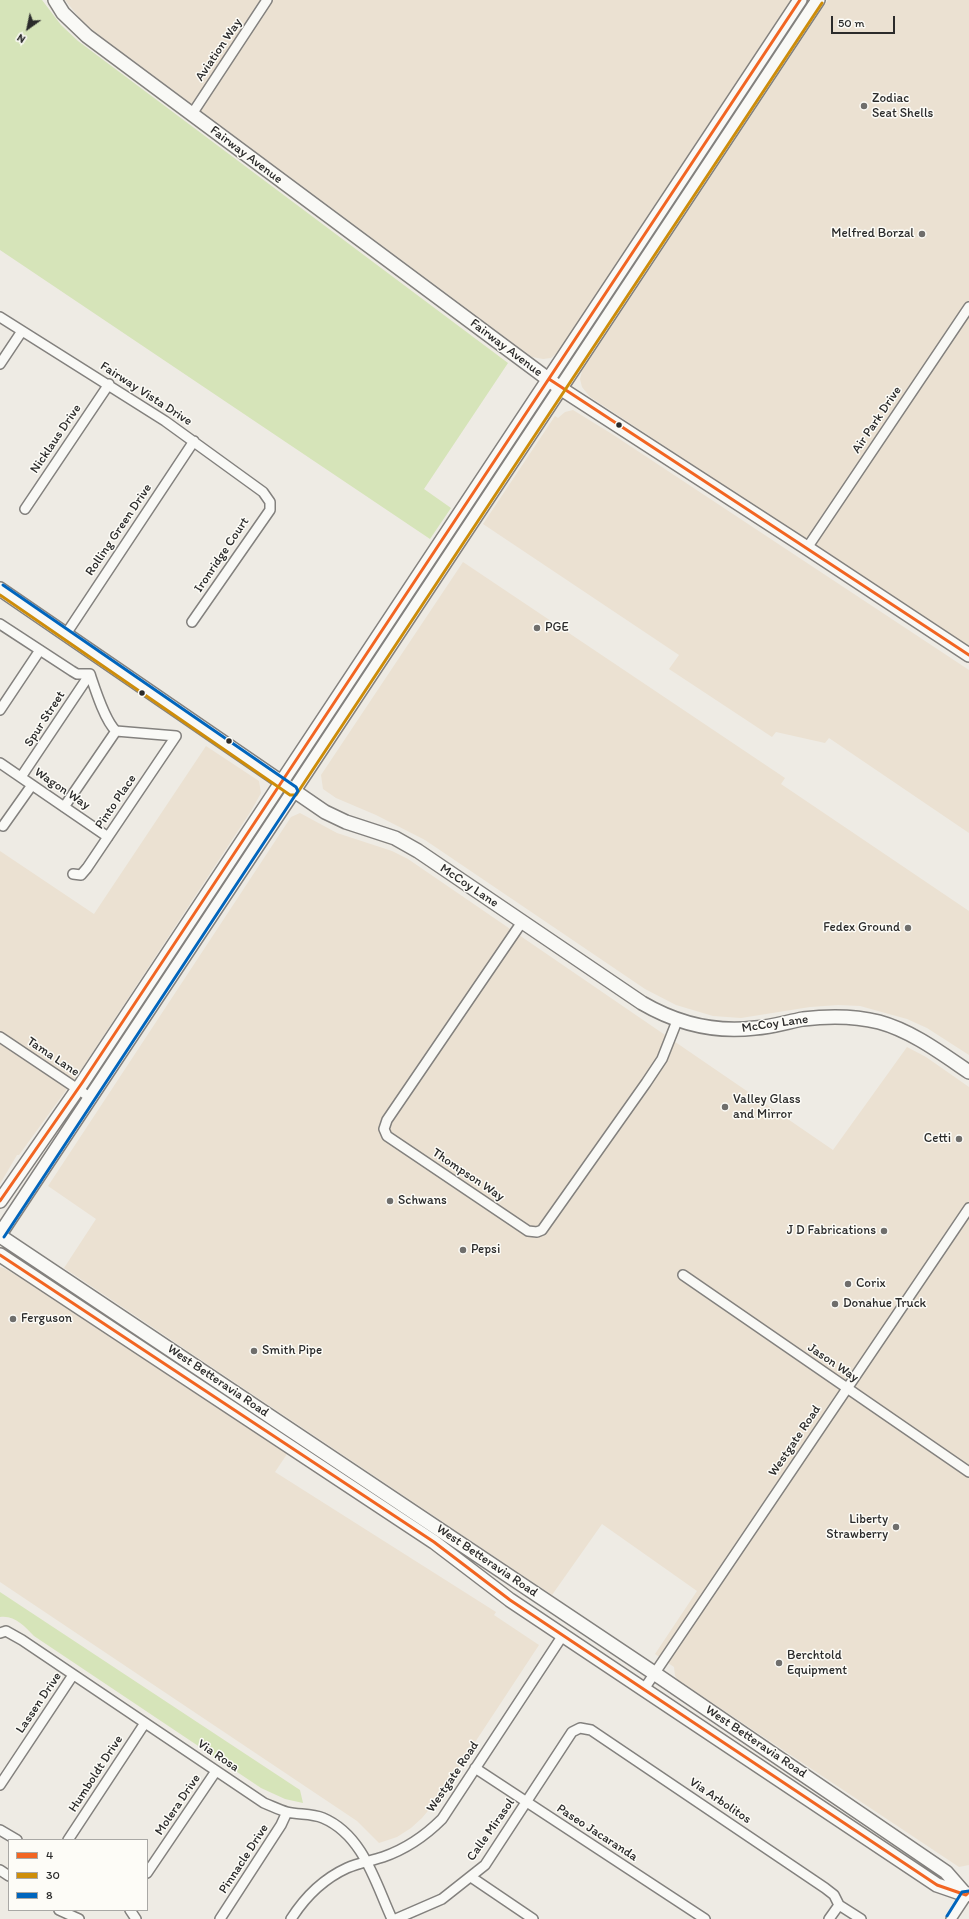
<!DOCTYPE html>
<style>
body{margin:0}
#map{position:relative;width:969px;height:1919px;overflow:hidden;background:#eeebe4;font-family:Itim,sans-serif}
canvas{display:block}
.legend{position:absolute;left:8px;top:1839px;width:140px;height:72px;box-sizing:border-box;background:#fdfcf7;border:1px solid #a9a8a5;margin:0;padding:5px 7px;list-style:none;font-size:12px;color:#2b2b2b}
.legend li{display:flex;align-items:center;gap:8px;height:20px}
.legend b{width:20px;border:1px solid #a9a8a5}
.north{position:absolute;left:8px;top:8px;width:40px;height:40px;-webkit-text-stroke:3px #fdfcf7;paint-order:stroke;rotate:213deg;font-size:11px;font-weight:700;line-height:16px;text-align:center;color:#2b2b2b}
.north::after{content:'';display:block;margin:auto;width:14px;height:18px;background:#2b2b2b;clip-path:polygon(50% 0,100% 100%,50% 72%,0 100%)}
.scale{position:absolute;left:831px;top:16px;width:64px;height:18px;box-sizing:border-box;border:2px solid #2b2b2b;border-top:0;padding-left:5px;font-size:12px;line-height:14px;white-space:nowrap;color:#2b2b2b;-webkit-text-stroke:3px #fdfcf7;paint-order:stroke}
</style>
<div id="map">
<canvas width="969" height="1919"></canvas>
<ul class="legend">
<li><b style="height:5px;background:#f26522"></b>4</li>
<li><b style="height:5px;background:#ce8d09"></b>30</li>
<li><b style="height:5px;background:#0065bd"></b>8</li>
</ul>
<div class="north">N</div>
<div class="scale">50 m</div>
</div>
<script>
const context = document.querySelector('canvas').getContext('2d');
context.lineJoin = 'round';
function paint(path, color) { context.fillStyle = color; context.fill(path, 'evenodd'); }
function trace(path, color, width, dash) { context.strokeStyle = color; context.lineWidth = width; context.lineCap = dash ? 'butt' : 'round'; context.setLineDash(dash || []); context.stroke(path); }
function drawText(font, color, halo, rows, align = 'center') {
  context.font = font + ' Itim,sans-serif'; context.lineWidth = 3; context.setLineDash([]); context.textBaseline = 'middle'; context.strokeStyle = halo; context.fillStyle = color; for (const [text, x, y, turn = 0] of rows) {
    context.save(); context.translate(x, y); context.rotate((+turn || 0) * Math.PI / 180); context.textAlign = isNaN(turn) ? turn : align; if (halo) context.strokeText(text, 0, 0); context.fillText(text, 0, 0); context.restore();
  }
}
paint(new Path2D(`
 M65,0H791L558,352L551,358L543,359L532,357L95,32L81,20Z
 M828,0H969V647L625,420L590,397L582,387L580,379L582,371Z
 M573,410L612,434L969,670V833L829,738L825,743L776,732L772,737L669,669L679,655L483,524L555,416L558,418L565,412Z
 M463,562L785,778L781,784L969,911V1055L927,1028L907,1019L860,1006L838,1005L810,1007L741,1018L713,1016L676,1005L645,989L425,840L376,815L336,798L323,789L321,775Z
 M206,746L259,781L261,793L251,811L83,1067L19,1155H17L0,1184V851L94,914Z
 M300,813L337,833L392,851L408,859L833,1150L907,1047L926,1057L969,1087V1865L959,1867L678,1680L675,1676L674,1667L655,1654L697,1591L602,1524L552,1595L64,1268L96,1219L48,1186L291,817Z
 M0,1267L4,1268L26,1281L287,1454L275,1472L496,1612L494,1615L539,1645L437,1800L422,1818L411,1828L397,1837L379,1843L357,1821L0,1582Z`), '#ebe1d2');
paint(new Path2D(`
 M0,0H42L61,25L78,41L508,363L424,489L451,508L430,539L0,250Z
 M0,1592L300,1790L303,1803L285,1799L261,1788L34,1636C24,1626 15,1615 0,1617Z`), '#d6e4b9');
const street = new Path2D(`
 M192,114L267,0
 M0,317L165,421L263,492L270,502V510L192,622
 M0,364L22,331
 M25,509L109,384
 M807,548L969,307
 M0,624L72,671L77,674H90
 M66,634L194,441
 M90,674C95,689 105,721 116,731L176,736
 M0,710L40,650
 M0,763L108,837
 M21,777L90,674
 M64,807L116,731
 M3,826L32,785
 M73,874L81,875L87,868L176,736
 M522,922L387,1120L384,1129L387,1136L528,1231L537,1232L542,1230L646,1083L662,1059L677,1021
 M0,1037L91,1098
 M683,1275L969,1472
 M0,1633L6,1631L22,1640L264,1803C272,1806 279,1810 287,1812C299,1815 311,1813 323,1818C363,1835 375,1882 392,1919
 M644,1689L969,1208
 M475,1768L705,1919
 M0,1785L73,1675
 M0,1830L17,1840
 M68,1840L145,1723
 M0,1870L9,1876
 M147,1873L216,1771
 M471,1877L533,1919
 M59,1910L79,1919
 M130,1910L136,1919
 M220,1919L281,1825L287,1812
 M291,1919C305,1897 323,1879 347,1868C358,1863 371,1861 383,1857C406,1849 424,1837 442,1819L563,1635
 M396,1919L442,1899L485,1865L572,1732L580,1728L591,1730L825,1888L834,1895L839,1905L861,1919
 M829,1919L839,1905
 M951,1919L969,1892`);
const secondary = new Path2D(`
 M55,0L63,13L87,36L560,388L807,548L969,655
 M0,589L325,812L346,822L395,838L418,851L642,1003C678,1024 714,1033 755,1028C772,1027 787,1022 803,1019C828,1016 855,1016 879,1022C912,1031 941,1053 969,1072
 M0,1201L82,1083L800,0
 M0,1234L818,0
 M0,1236L654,1673L946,1872L966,1895
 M0,1255L434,1542L510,1600L937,1885L966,1895`);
trace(street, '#83817e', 12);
trace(secondary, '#83817e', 16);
trace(street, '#f9f9f6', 9);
trace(secondary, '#f9f9f6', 13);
trace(new Path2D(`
 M549,379L969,655
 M0,1201L82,1083L800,0
 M0,1255L434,1542L510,1600L937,1885L966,1895L969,1892`), '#f26522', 3);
trace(new Path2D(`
 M0,595L290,795H296L822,3`), '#ce8d09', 3);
trace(new Path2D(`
 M3,585L296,787L298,791L4,1237
 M947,1916L962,1892L969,1891`), '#0065bd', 3);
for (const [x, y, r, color] of [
 [864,106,4,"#6f6e6c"],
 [922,234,4,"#6f6e6c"],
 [619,425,3.5,"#2b2b2b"],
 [537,628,4,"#6f6e6c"],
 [142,693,3.5,"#2b2b2b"],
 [229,741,3.5,"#2b2b2b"],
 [908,928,4,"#6f6e6c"],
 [725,1107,4,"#6f6e6c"],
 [959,1139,4,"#6f6e6c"],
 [390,1201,4,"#6f6e6c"],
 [884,1231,4,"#6f6e6c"],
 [463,1250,4,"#6f6e6c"],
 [848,1284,4,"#6f6e6c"],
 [835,1304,4,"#6f6e6c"],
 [13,1319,4,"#6f6e6c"],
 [254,1351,4,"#6f6e6c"],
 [896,1527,4,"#6f6e6c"],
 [779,1663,4,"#6f6e6c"]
]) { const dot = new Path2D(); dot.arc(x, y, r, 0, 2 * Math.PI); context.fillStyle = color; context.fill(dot); trace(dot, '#fdfcf7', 1.5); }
drawText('13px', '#2b2b2b', '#fdfcf7', [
 ["Aviation Way",219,50,-56],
 ["Fairway Avenue",246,155,37],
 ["Fairway Avenue",506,348,37],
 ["Fairway Vista Drive",146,394,33],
 ["Air Park Drive",877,420,-56],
 ["Nicklaus Drive",56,439,-56],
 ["Rolling Green Drive",119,530,-56],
 ["Ironridge Court",222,555,-56],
 ["Spur Street",45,719,-57],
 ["Wagon Way",62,789,34],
 ["Pinto Place",116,802,-56],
 ["McCoy Lane",469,886,34],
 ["McCoy Lane",775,1024,-8],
 ["Tama Lane",53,1057,34],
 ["Thompson Way",468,1175,34],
 ["Jason Way",833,1363,34],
 ["West Betteravia Road",218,1381,34],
 ["Westgate Road",795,1441,-56],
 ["West Betteravia Road",487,1561,34],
 ["Lassen Drive",39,1703,-56],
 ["West Betteravia Road",756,1742,34],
 ["Via Rosa",218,1756,34],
 ["Humboldt Drive",96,1774,-57],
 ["Westgate Road",453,1777,-56],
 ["Via Arbolitos",720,1801,34],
 ["Molera Drive",178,1805,-56],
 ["Calle Mirasol",491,1830,-55],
 ["Paseo Jacaranda",597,1833,33],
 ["Pinnacle Drive",244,1859,-57]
]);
drawText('13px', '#2b2b2b', '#fdfcf7', [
 ["Zodiac",872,99],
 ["Seat Shells",872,114],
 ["Melfred Borzal",914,234,"right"],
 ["PGE",545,628],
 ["Fedex Ground",900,928,"right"],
 ["Valley Glass",733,1100],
 ["and Mirror",733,1115],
 ["Cetti",951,1139,"right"],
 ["Schwans",398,1201],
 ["J D Fabrications",876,1231,"right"],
 ["Pepsi",471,1250],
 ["Corix",856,1284],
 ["Donahue Truck",843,1304],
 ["Ferguson",21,1319],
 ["Smith Pipe",262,1351],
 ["Liberty",888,1520,"right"],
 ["Strawberry",888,1535,"right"],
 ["Berchtold",787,1656],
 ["Equipment",787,1671]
], 'left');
</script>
